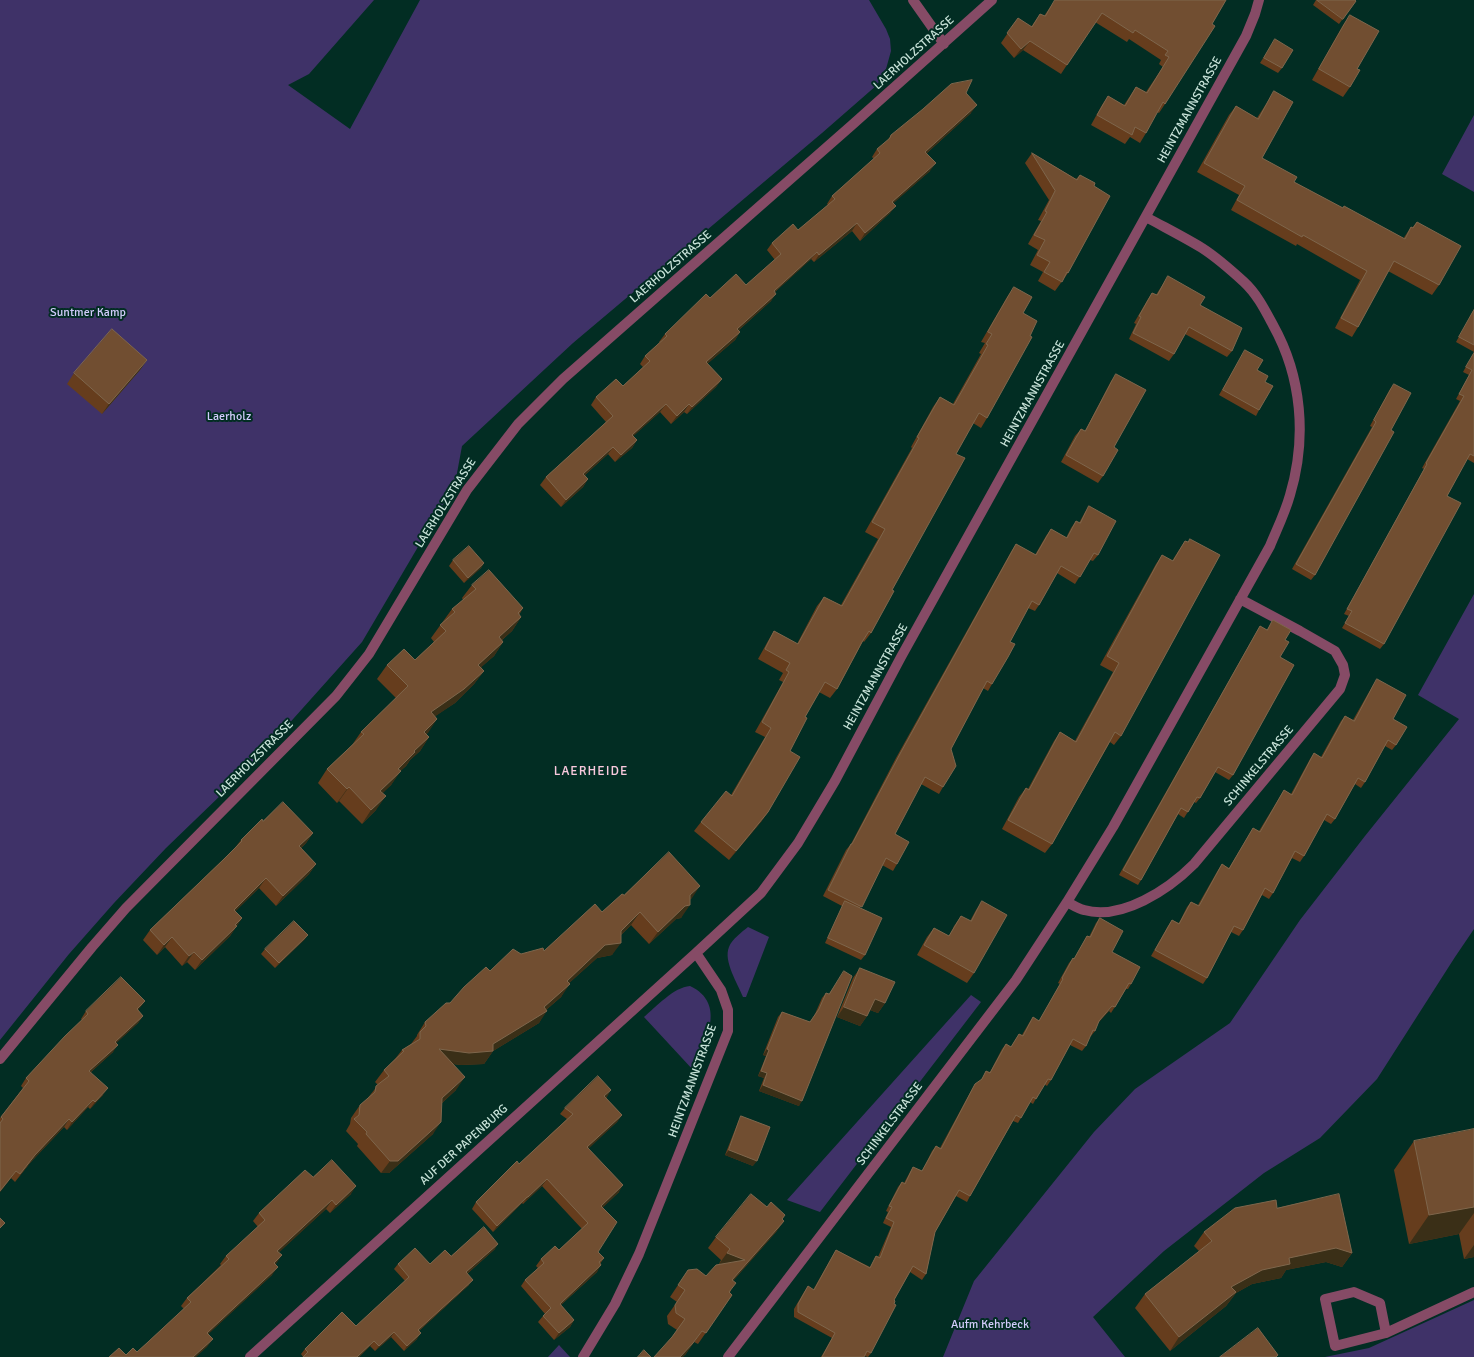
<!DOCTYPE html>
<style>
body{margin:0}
canvas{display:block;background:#022d23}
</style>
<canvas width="1474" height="1357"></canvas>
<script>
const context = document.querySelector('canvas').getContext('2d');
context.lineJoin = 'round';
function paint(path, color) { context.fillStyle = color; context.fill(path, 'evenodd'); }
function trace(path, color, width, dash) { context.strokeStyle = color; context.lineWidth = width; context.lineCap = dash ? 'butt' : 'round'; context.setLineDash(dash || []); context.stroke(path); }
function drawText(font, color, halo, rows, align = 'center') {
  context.font = font + ' Signika,sans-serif'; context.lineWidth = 4; context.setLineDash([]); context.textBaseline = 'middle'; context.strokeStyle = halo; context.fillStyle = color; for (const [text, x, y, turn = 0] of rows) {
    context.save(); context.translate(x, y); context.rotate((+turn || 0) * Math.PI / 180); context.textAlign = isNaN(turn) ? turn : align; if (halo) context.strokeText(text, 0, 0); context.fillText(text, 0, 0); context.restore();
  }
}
paint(new Path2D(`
 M0,0H374L309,74L288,85L350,129L420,0H869L886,29L890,39L891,51L886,69L877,85L822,133L573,343L462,446L455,484L362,642L251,766L166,848L114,903L69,954L0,1040Z
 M1474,115V192L1442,174Z
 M1474,594V929L1455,957L1377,1079L1320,1138L1264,1173L1164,1251L1093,1317L1125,1357H943L974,1281L1094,1132L1135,1089L1230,1023L1300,920L1365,836L1459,719L1418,695Z
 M748,927L769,937L746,997H743C738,984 723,961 729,947C732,939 742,932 748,927Z
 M690,986C728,1004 704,1043 694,1071L644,1017C656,1007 674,987 690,986Z
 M971,995L981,1002L820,1212L787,1200Z
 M1474,1300V1357H1325L1369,1348Z
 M559,1345L570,1357H548Z`), '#3f3268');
trace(new Path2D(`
 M913,0L944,44
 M1067,902C1073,905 1078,909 1084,910C1122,921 1169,889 1194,864L1340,689L1345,675L1343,665L1335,651L1300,631L1240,599
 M0,1059L92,947L126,908L336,696L369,654L467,490L518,424L563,379L852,125L992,0
 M1386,1333L1380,1303L1354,1292L1325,1299L1335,1346L1386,1333L1474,1292
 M250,1357L696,953
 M583,1357L615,1304L639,1254L728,1031V1010L721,990L696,953L761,893L798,843L835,781L901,657L1246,36L1255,14L1259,0
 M728,1357L1016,980L1067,902L1113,827L1270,546C1277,529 1285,513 1290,495C1307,438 1302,377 1273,325C1265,310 1257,294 1244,282C1232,271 1216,257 1202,248C1184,237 1164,227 1146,217`), '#864b66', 10);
paint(new Path2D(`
 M1055,0H1226L1165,104L1159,113L1157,112L1146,133L1140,143L1130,137L1125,144L1091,125L1102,105L1108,96L1124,105L1136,87L1146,92L1163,67L1159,64L1161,60L1129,39L1127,42L1095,22L1061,74L1023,50L1014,58L1001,43L1018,18L1031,27L1040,14L1044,16Z
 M1316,0H1355L1356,1L1339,24L1313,5Z
 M1350,15L1357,69L1350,87L1343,97L1312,80L1343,25Z
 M1275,39L1282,68L1278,73L1260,63Z
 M1274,91L1262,158L1294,182L1342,208L1403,239L1411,227L1412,228L1417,222L1439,285L1432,295L1388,271L1358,327L1352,337L1335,328L1360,280L1297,244L1296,246L1231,210L1239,195L1197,172L1229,115L1236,106L1257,118L1268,101Z
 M966,93L971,113L927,153L930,171L893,203L890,213L860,241L852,231L814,262L811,259L775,292L771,301L739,330L740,332L735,340L707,364L722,379L716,387L687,414L684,412L671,424L660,412L633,436L637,440L632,448L615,462L608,454L585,475L588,479L583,487L561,507L540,485L546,477L606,422L591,405L596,397L623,386L643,367L640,364L645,356L660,342H659L665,334L710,298L746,285L775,260L767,250L772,243L798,230L828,205L827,204L832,196L874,159L872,157L877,149L887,141L891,135Z
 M1032,153L1076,179L1080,175L1094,186L1068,273L1055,291L1038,281L1043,272L1030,265L1038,250L1028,244L1041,221L1038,220L1049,200L1025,163Z
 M1168,276L1200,305L1232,351L1227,357L1185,334L1174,354L1169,361L1129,339L1136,324L1134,323L1148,299L1152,293L1156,295Z
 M1014,287L1023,313L987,418L981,428L973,423L956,454L871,633L864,642L863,641L837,689L830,698L819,692L805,717L790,751L768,812L761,822L729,860L694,831L701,822L731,795L765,737L755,732L783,682L779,680L783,673L758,659L768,641L774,631L797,644L817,606L824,597L841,605L878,539L865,532L912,448L911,447L933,407L940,397L953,404L981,354L979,353L985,343L981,342L1007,297Z
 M1474,309V463L1467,459L1447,496L1384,644L1380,649L1342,628L1349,616L1344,614L1424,469L1422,468L1460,401L1456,399L1469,375L1463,372L1474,352L1456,342Z
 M1245,350L1265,382L1259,410L1256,416L1219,395L1242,355Z
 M147,360L140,370L102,414L67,384L74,373Z
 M1116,374L1114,447L1103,476L1098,483L1061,462L1075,436L1081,429L1085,431L1111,381Z
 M1394,384L1391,430L1315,575L1311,580L1292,569L1372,427L1370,426L1390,389Z
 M1089,506L1098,555L1093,561L1090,560L1075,584L1057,573L1039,605L1035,611L1028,608L1010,642L992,684L988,691L983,688L951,749L943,787L939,794L921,784L895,834L897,864L893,871L882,865L860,908L865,955L861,960L825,943L842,906L823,896L846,850L851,844L896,758L1012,550L1016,544L1035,555L1046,536L1051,529L1066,538L1071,528L1076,521L1079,523L1085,512Z
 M1185,541L1121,736L1114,745L1110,742L1052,844L1045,853L1002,829L1019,797L1026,788L1028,789L1054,741L1060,732L1075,741L1113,672L1100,665L1156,564L1162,555L1172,561L1179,550Z
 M453,560L484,563L481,568L464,583L449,566Z
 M472,585L523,608L519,615L521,617L512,631L502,640L503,642L494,656L481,667L484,671L474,684L455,703L435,716L437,719L426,734L429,737L420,751L410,760L406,766L400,771L391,785L382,793L376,810L362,824L339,801L337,803L318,783L327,769L352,745L361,732L396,698L377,679L387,665L415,660L434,642L431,638L452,609L463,600L462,598Z
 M1273,620L1285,640L1233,775L1229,780L1215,772L1200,798L1196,803L1194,802L1184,818L1178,814L1141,880L1138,885L1119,875L1257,631L1260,626L1267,630Z
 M1377,679L1393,719L1396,745L1392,750L1385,746L1365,782L1361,788L1355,784L1335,819L1331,824L1324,820L1304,856L1300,862L1292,858L1273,893L1269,899L1262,895L1243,930L1239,936L1231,932L1207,978L1203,984L1151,956L1168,926L1172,920L1179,923L1187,907L1191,902L1198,905L1218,870L1222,864L1229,868L1253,828L1259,831L1284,790L1291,794L1310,759L1314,753L1321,757L1341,721L1345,716L1353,720L1373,685Z
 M263,821L313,833L306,843L301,848L316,864L309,874L276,906L259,888L235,911L242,918L230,936L195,970L187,962L182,966L165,947L157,955L143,940L150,930L234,849L241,840Z
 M624,895L692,898L690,899L681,918L676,919L649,944L631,925L621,935L612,955L597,958L569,983L561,997L546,1010L539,1023L493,1051L484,1064L461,1065L453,1064L456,1090L442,1103L433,1134L389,1173H381L357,1146L358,1144L346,1131L350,1124L351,1118L360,1105L367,1099L378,1085L375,1082L384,1070L395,1059L402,1050L411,1044L417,1036V1035L425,1022L450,1003L490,971L521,954L544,951L602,912Z
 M982,901L974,973L967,983L917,955L927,937L934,928L949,936L954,926L961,916L970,921L976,910Z
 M1100,918L1112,952L1131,984L1128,989H1126L1111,1013L1109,1011L1098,1023L1095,1031L1091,1036H1090L1086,1046L1082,1051L1070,1045L1051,1080L1047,1086L1044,1084L1033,1104L1030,1102L1018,1123L1013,1121L970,1196L967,1202L956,1196L935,1232L926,1274L922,1280L910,1272L894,1300L871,1353L868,1357L864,1356V1357H821L832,1338L794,1317V1309L804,1292L808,1286L813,1290L833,1255L836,1250L870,1267L876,1256L878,1257L891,1227L883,1223L888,1212L886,1211L898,1187L902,1182L904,1183L910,1172L913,1167L922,1171L932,1151L936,1146L940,1148L972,1089L975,1084L981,1080L986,1071L990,1072L1002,1049L1006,1044L1011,1047L1019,1034L1022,1035L1029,1023L1033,1017L1039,1021L1060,984L1058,983L1069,963L1073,958L1074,959L1087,936L1089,937L1096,923Z
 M308,935L304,940L275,968L261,954L265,949Z
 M860,968L885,1003L878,1013L870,1010L867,1016L860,1026L837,1017L853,978Z
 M826,993L799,1106L759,1091L764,1078L758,1076L766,1056L763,1055L778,1017L782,1012L810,1022L815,1014L822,998Z
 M145,1001L138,1010L143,1016L138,1023L116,1043L113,1052L91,1072L103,1095L90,1109L88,1107L67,1130L64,1127L30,1163L15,1182L11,1178L0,1192V1118L23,1088L21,1086L26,1078L82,1020L81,1019L86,1011Z
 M607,1097L606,1098L622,1115L617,1122L588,1148L619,1192L603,1207L598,1252L604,1258L600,1264L597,1272L561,1305L574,1320L570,1327L554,1340L538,1322L543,1316L545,1314L521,1286L525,1280L538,1268L536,1266L541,1259L559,1250L582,1229L542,1186L523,1204L522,1203L493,1232L472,1209L476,1202L519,1164L567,1119L560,1114L565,1108Z
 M741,1116L753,1166L725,1155L738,1122Z
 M1414,1141L1474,1207V1257L1464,1259L1459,1234L1409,1244L1394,1170Z
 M313,1177L351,1194L330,1213L326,1209L279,1252L272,1275L208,1334L207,1347L126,1355L137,1352L184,1309L181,1306L187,1298L221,1265L220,1264L226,1256L258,1227L253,1221L259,1213Z
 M767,1207L785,1215L782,1219L784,1221L776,1232L733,1281L730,1293L732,1295L698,1344L694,1342L685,1355L672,1337L677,1330L668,1324L667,1316L677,1302L670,1297L688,1270L706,1276L720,1265L719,1264L721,1260L708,1248L716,1237Z
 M1277,1208L1352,1253L1342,1267L1326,1262L1286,1270L1281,1278L1252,1284L1236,1293L1226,1306L1170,1351L1135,1308L1145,1294L1199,1251L1194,1246L1204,1232Z
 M495,1249L467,1274L469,1285L419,1331L417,1339L404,1351L391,1337L375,1351L370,1346L359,1357H303L301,1354L305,1349L356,1326L405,1281L394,1269L398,1264H430L451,1256Z`), '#663d1d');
paint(new Path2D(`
 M1030,41L1023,50L1014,58L1021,49Z
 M977,105L971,113L920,159L925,152Z
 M936,163L930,171L887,209L892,202Z
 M896,206L890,213L860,241L865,233Z
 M857,223L852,231L814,262L819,255Z
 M817,252L811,259L768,298L774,291Z
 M776,294L771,301L732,336L737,329Z
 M740,332L735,340L700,370L706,362Z
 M147,360L140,370L102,414L109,404Z
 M722,379L716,387L687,414L692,407Z
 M666,404L660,412L627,442L632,435Z
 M689,404L684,412L671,424L677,416Z
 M637,440L632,448L615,462L621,455Z
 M613,447L608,454L578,481L583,474Z
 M588,479L583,487L561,507L566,500Z
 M484,563L481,568L464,583L468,578Z
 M521,617L512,631L489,651L499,637Z
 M503,642L494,656L469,678L478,665Z
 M484,671L474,684L455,703L421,726L431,712Z
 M437,719L428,733L414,746L424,732Z
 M429,737L420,751L410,760L406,766L389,782L398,769L414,751Z
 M401,771L391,785L371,805L380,791Z
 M349,787L339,801L337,803L347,789Z
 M386,796L376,810L362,824L371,810Z
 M768,812L761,822L729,860L736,851Z
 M313,833L306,843L292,856L299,846Z
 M316,864L309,874L276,906L283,896Z
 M266,878L259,888L227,920L234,910Z
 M700,886L692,898L681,908L690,895Z
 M690,905L681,918L676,919L649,944L658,932L685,906Z
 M640,912L631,925L612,943L621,931Z
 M242,918L230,936L195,970L202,960Z
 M308,935L304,940L275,968L279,963Z
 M172,937L165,947L157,955L164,945Z
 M621,943L612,955L597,958L558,993L567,981L605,945Z
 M194,952L187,962L182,966L189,956Z
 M570,984L561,997L540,1015L547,1011L539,1023L493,1051L484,1064L461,1065L430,1061L439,1049L493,1044L544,1007Z
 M875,999L885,1003L878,1013L867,1009Z
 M145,1001L139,1009L132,1016L137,1009Z
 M1112,1006L1109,1011L1095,1026L1099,1021Z
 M844,1007L867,1016L860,1026L837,1017Z
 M143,1016L138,1023L110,1049L115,1042Z
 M118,1045L113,1052L84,1078L89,1071Z
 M767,1049L769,1050L766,1056L763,1055Z
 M761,1071L767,1073L764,1078L758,1076Z
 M465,1077L456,1090L433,1111L442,1098Z
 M763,1085L802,1101L799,1106L759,1091Z
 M108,1088L103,1095L90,1109L95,1102Z
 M611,1090L607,1097L600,1103L604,1096Z
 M93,1100L88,1107L67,1130L72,1122Z
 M622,1115L617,1122L583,1154L587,1147Z
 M69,1119L64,1127L30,1163L15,1182L35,1155Z
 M441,1122L433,1134L389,1173H381L390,1161Z
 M729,1150L757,1161L753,1166L725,1155Z
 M16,1171L11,1178L0,1192V1191Z
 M547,1179L542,1186L523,1204L528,1197Z
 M623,1185L619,1192L597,1213L601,1206Z
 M356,1186L351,1194L330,1213L336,1205Z
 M527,1197L522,1203L493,1232L497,1226Z
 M332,1200L326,1209L272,1259L277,1251Z
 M1474,1207V1213L1459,1234L1409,1244L1429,1215Z
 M784,1221L776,1232L724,1291L732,1280Z
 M498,1244L495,1249L462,1278L466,1272Z
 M1474,1245V1257L1464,1259Z
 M1336,1248L1352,1253L1342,1267L1326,1262L1286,1270L1281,1278L1252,1284L1236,1293L1226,1306L1170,1351L1179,1337L1231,1287L1262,1270L1289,1258Z
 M727,1253L745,1260L737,1272L719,1264Z
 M282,1255L276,1264L268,1271L274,1263Z
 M601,1265L597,1272L555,1310L560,1304Z
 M278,1267L272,1275L201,1341L207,1333Z
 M473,1280L469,1285L414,1335L418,1330Z
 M574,1320L570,1327L554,1340L559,1333Z
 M702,1331L685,1355L683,1357H680Z
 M394,1332L391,1337L375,1351L379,1346Z
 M421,1333L417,1339L404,1351L407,1346Z
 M213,1339L207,1347L196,1357H193Z
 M374,1341L370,1346L359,1357H357Z`), '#3a2f17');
const building = new Path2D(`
 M1055,0H1226L1212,24L1215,26L1165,104L1163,102L1146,133L1135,127L1132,135L1097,115L1108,96L1125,106L1136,87L1147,93L1169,57L1165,55L1168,51L1135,30L1133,33L1102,13L1067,65L1030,41L1021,49L1007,33L1018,18L1032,27L1040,14L1045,16Z
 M1317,0H1355L1356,1L1343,19Z
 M1350,15L1379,31L1357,69L1360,70L1350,87L1319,69Z
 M1275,39L1293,50L1282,68L1264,58Z
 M972,80L966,93L977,105L925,152L936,163L892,202L896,206L865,233L857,223L819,255L817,252L774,291L776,294L737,329L740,332L706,362L722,379L692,407L689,404L677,416L666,404L632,435L637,440L621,455L613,447L583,474L588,479L566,500L546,477L613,416L596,397L616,379L623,386L650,361L645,356L667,336L665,334L706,294L710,298L736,274L746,285L781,254L772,243L793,224L798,230L835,199L832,196L880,153L877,149L890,138L891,135L923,109L951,84Z
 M1274,91L1293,102L1262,158L1297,177L1294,182L1343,208L1344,206L1405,239L1411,227L1413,228L1417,222L1461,246L1439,285L1394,261L1358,327L1341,318L1367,271L1303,235L1302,237L1237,200L1245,186L1204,163L1236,106L1258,119Z
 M1032,153L1077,180L1080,175L1095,183L1094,186L1110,196L1068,273L1067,272L1062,282L1044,272L1050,262L1037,255L1045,240L1034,235L1047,212L1045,211L1055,191Z
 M1168,276L1205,297L1200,305L1242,328L1232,351L1189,327L1174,354L1133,333L1141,317L1139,316L1152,293L1157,295Z
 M1014,287L1032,297L1023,313L1037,321L1030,336L1032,337L987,418L979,413L956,454L965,458L892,590L894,591L871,633L869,631L862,642L837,689L825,682L805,717L807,718L790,751L800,757L768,812L736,851L701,822L726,791L732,796L771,728L762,722L789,672L786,670L790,663L765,649L774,631L798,644L824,597L842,606L885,529L872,522L919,438L917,437L940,397L954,405L988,345L986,344L992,334L988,332Z
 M1474,310V345L1459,337Z
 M112,329L147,360L109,404L74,373Z
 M1245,350L1263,360L1257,370L1268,376L1265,382L1273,386L1259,410L1223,390Z
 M1474,353V456L1470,454L1447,496L1461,503L1384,644L1345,623L1352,611L1347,609L1427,464L1426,463L1464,396L1459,394L1472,370L1466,367Z
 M1116,374L1146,390L1114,447L1118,450L1103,476L1066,455L1081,429L1085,431Z
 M1394,384L1411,393L1391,430L1394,432L1315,575L1296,564L1376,422L1374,420Z
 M1089,506L1116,521L1098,555L1094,553L1080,577L1061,566L1039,605L1032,601L1010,642L1015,644L1008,657L992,684L987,681L951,749L956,766L943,787L925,777L895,834L909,842L897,864L886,858L862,907L828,890L851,844H852L901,752L1016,544L1036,555L1051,529L1067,538L1076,521L1080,523Z
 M1190,539L1220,555L1121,736L1115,732L1052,844L1008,820L1026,788L1029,790L1060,732L1076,742L1119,663L1107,656L1162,555L1173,561L1185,541L1188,542Z
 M469,546L484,563L468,578L453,560Z
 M489,570L523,608L518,613L521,617L499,637L503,642L478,665L484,671L464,689L431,712L437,719L424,732L429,737L414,751L415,752L398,769L401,771L380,791L386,796L371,810L349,787L347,789L327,769L364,734L361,732L408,686L387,665L404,649L415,660L446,631L440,625L455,612L452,609L476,589L472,585Z
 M1273,620L1291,630L1285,640L1289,642L1280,657L1294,665L1233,775L1218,767L1200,798L1197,797L1188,812L1181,808L1141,880L1123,870L1260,626L1267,630Z
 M1377,679L1406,695L1393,719L1407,727L1396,745L1388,740L1365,782L1358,778L1335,819L1327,814L1304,856L1295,851L1273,893L1265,888L1243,930L1234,926L1207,978L1155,950L1172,920L1179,924L1191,902L1199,906L1222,864L1229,869L1253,828L1260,832L1284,790L1292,795L1314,753L1322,758L1345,716L1354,721Z
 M283,802L313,833L299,846L316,864L283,896L266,878L234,910L242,918L235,925L237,926L202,960L194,952L189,956L172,937L164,945L150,930L223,860L242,841L241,840L262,819L263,821Z
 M669,852L700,886L690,895V905L685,906L658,932L640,912L621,931V943L605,945L567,981L570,984L544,1007L547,1011L493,1044V1051L469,1053L439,1049L465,1077L442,1098L441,1122L398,1161H390L366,1134L367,1132L354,1119L359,1115L360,1105L375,1092L376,1086L389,1076L384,1070L404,1051L402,1050L420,1039V1032L426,1026L425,1022L446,1003H450L464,987L486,967L490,971L513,949L521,954L543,948L544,951L595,904L602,912L622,894L624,895Z
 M845,901L882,918L865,955L828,938Z
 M982,901L1007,915L974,973L924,945L934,928L949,936L961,916L971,921Z
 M1100,918L1123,931L1112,952L1140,967L1131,984L1129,983L1115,1007L1112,1006L1099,1021L1095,1031L1093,1030L1086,1046L1073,1039L1051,1080L1048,1079L1036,1099L1033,1097L1021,1118L1016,1115L970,1196L959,1190L935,1232L926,1274L913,1266L894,1300L895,1301L894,1304L896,1305L871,1353L867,1351L864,1357H822L835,1333L798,1312V1304L808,1286L814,1290L836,1250L870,1268L876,1256L880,1258L894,1222L886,1218L892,1207L889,1206L902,1182L905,1184L913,1167L922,1171L936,1146L941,1149L975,1084L982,1079L986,1071L990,1073L1006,1044L1011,1047L1019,1034L1023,1036L1033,1017L1039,1021L1063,979L1062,978L1073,958L1074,959L1087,936L1090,937Z
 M294,921L308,935L279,963L265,949Z
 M860,968L895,982L885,1003L875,999L867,1016L844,1007Z
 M844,971L852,976L802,1101L763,1085L767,1073L761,1071L769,1050L767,1049L782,1012L810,1022L819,1009L826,993L829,994Z
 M121,977L145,1001L137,1009L143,1016L115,1042L118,1045L89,1071L108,1088L95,1102L93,1100L72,1122L69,1119L35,1155L20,1174L16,1171L0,1191V1123L3,1119L1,1117L29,1081L26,1078L65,1036L88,1014L86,1011Z
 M598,1076L611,1090L604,1096L622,1115L587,1147L623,1185L601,1206L617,1222L598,1252L604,1258L599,1262L601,1265L560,1304L574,1320L559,1333L543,1316L551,1308L525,1280L544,1263L541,1259L555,1246L559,1250L588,1223L547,1179L528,1197H527L497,1226L476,1202L517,1161L519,1164L573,1114L565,1108Z
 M741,1116L770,1127L757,1161L729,1150Z
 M1474,1129V1207L1429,1215L1414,1141Z
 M332,1160L356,1186L336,1205L332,1200L277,1251L282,1255L274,1263L278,1267L207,1333L213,1339L193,1357H109L119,1348L126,1355L133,1348L137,1352L148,1342L191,1302L187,1298L229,1259L226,1256L265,1220L259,1213L305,1170L313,1177Z
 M751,1194L767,1207L771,1202L785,1215L782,1219L784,1221L732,1280L736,1283L729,1292L732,1295L706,1333L702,1331L693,1343L680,1357H654L672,1337L685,1319L676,1313L675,1305L685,1290L678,1285L688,1270L697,1269L706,1276L716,1265L745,1260L727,1253L730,1249L716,1237Z
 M1339,1194L1352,1253L1336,1248L1289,1258L1290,1264L1262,1270L1231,1287L1236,1292L1179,1337L1145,1294L1212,1241L1204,1232L1235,1208L1276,1200L1277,1208Z
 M0,1218L5,1223L0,1228Z
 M484,1227L498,1244L466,1272L473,1280L418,1330L421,1333L407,1346L394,1332L379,1346L374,1341L357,1357H303L308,1352L305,1349L342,1312L356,1326L409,1277L398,1264L415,1248L430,1264L445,1250L451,1256Z
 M1258,1328L1278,1355L1276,1357H1220Z
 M644,1350L651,1357H638Z`);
paint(building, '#714e31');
trace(building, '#7e664c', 1);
drawText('12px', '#c8e3d9', '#022d23', [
 ["LAERHOLZSTRASSE",914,53,-42],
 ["HEINTZMANNSTRASSE",1190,110,-61],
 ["LAERHOLZSTRASSE",671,267,-41],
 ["HEINTZMANNSTRASSE",1033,394,-61],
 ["LAERHOLZSTRASSE",446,503,-58],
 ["HEINTZMANNSTRASSE",876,677,-61],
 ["LAERHOLZSTRASSE",255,759,-45],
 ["SCHINKELSTRASSE",1259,766,-50],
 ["HEINTZMANNSTRASSE",693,1081,-70],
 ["SCHINKELSTRASSE",890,1124,-53],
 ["AUF DER PAPENBURG",464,1145,-42]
]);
drawText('12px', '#d3ccfc', '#022d23', [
 ["Suntmer Kamp",88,313],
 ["Laerholz",229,417],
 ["Aufm Kehrbeck",990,1325]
]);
context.letterSpacing = '1px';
drawText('13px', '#f9c9dd', '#022d23', [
 ["LAERHEIDE",591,772]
]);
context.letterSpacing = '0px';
</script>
